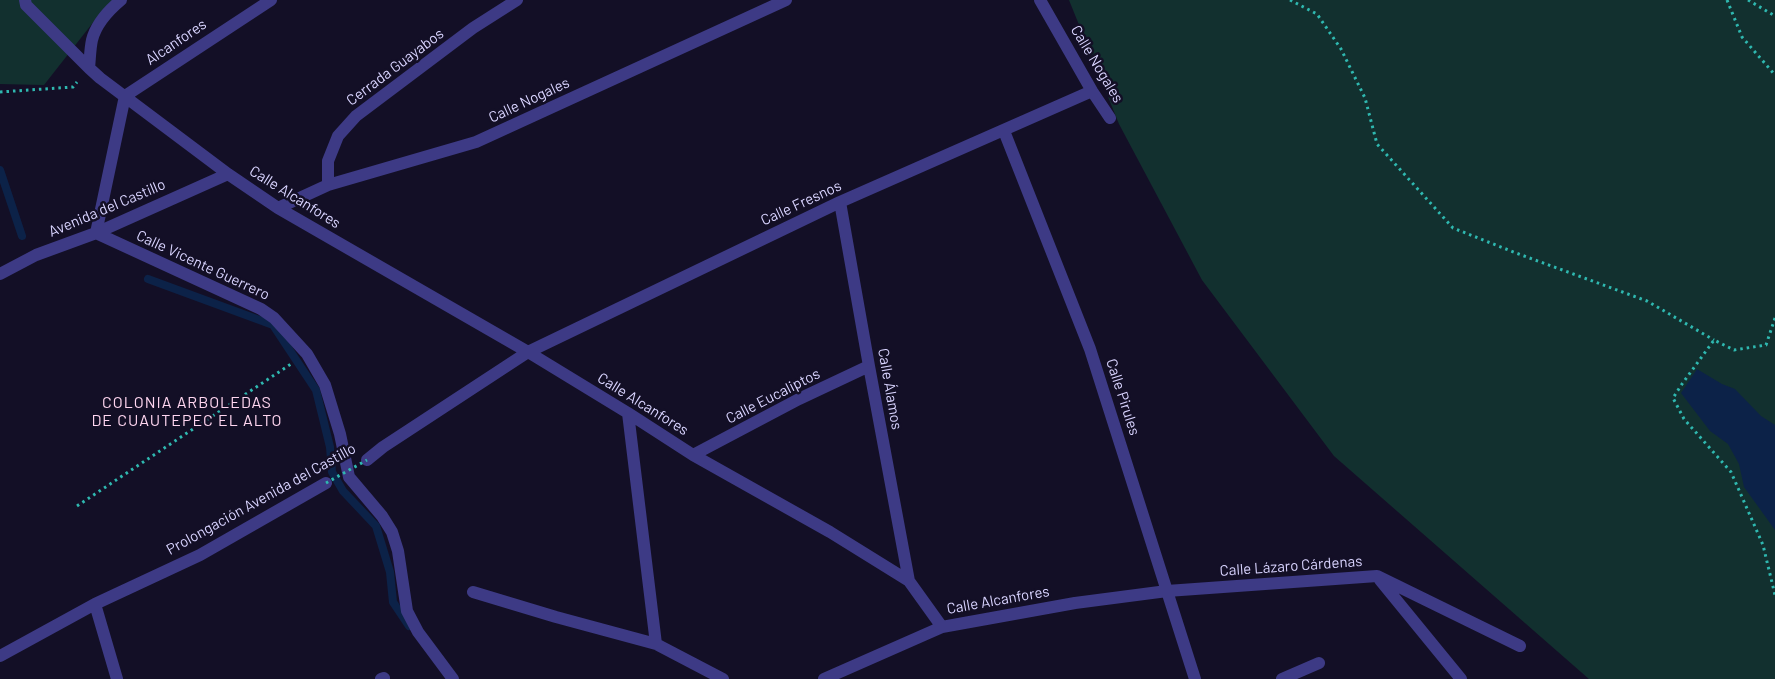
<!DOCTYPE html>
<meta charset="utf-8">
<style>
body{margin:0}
canvas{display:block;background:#130f26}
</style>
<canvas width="1775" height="679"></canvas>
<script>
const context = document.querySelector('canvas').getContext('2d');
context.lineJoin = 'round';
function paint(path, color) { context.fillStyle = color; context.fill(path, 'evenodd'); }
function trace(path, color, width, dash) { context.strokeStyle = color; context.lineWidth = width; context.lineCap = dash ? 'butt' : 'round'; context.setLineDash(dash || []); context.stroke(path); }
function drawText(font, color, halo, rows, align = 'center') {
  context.font = font + ' Barlow,sans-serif'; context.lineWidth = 5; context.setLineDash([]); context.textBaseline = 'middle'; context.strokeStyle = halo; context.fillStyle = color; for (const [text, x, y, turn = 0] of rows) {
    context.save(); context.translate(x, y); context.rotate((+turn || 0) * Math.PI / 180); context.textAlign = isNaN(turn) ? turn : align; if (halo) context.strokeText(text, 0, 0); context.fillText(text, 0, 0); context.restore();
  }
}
paint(new Path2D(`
 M0,0H118L102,11L44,85L0,84Z
 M1069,0H1775V679H1589L1334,456L1202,280L1119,124Z`), '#12302f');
paint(new Path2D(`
 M1697,369L1722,384L1735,389L1761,416L1775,425V530L1744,487L1739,464L1728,444L1710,431L1681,393Z`), '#0c2248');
trace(new Path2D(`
 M0,170L22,236
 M148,279L273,325L316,390L330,447L332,472L343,491L376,526L390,572L393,602L409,626`), '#0c2248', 8);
trace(new Path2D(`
 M1290,0L1317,14L1341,49L1365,98L1377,144L1453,228L1516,253L1647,301L1714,340
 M1727,0L1742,37L1775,75
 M1748,0L1775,16
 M0,92L73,87L77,82
 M1775,318L1766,345L1734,350L1714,340L1682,384L1673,398L1684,419L1731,472L1763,545L1775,595
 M77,506L291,364`), '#2fb8b0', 3, [2.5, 4]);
trace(new Path2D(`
 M25,0L26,5L89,68
 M121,0C109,10 96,24 92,40C90,49 90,59 89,68L100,78L228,174L278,208L528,352L628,413L693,455L830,532L909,581L942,627L1075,603L1167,591L1377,576L1520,646
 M1040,0L1092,91L1110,118
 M125,96L96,233L261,309L274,318L307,354L325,385L340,434L349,477L382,516L392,532L398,551L407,611L418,632L453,679
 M125,96L271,0
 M1004,131L1090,349L1195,679
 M328,185V161L338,136L356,116L473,28L517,0
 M840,202L869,366L909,581
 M278,208L328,185L476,142L786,0
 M0,274L36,255L96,233L228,174
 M628,413L656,644
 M693,455L799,399L869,366
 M367,460L383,447L528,352L840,202L1092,91
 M1380,580L1461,679
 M473,592L556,617L656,644L723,679
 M95,604L117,679
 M0,656L95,604L200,555L326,483
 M381,679L384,678
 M824,679L942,627
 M1282,679L1319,663`), '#3d3a85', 12);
trace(new Path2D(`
 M326,483L367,460`), '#2fb8b0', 3, [2.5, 4]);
drawText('15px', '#d9d4ff', '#130f26', [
 ["Alcanfores",176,42,-34],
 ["Calle Nogales",1097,64,59],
 ["Cerrada Guayabos",395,67,-37],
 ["Calle Nogales",529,100,-25],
 ["Calle Alcanfores",295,197,32],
 ["Calle Fresnos",801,203,-25],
 ["Avenida del Castillo",107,208,-23],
 ["Calle Vicente Guerrero",203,265,25],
 ["Calle Álamos",890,389,80],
 ["Calle Eucaliptos",773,396,-27],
 ["Calle Pirules",1123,397,72],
 ["Calle Alcanfores",643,404,32],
 ["Prolongación Avenida del Castillo",261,499,-29],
 ["Calle Lázaro Cárdenas",1291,566,-4],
 ["Calle Alcanfores",998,600,-10]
]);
context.letterSpacing = '1px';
drawText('16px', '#ffd6f0', '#130f26', [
 ["COLONIA ARBOLEDAS",187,403],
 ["DE CUAUTEPEC EL ALTO",187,421]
]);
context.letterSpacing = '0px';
</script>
